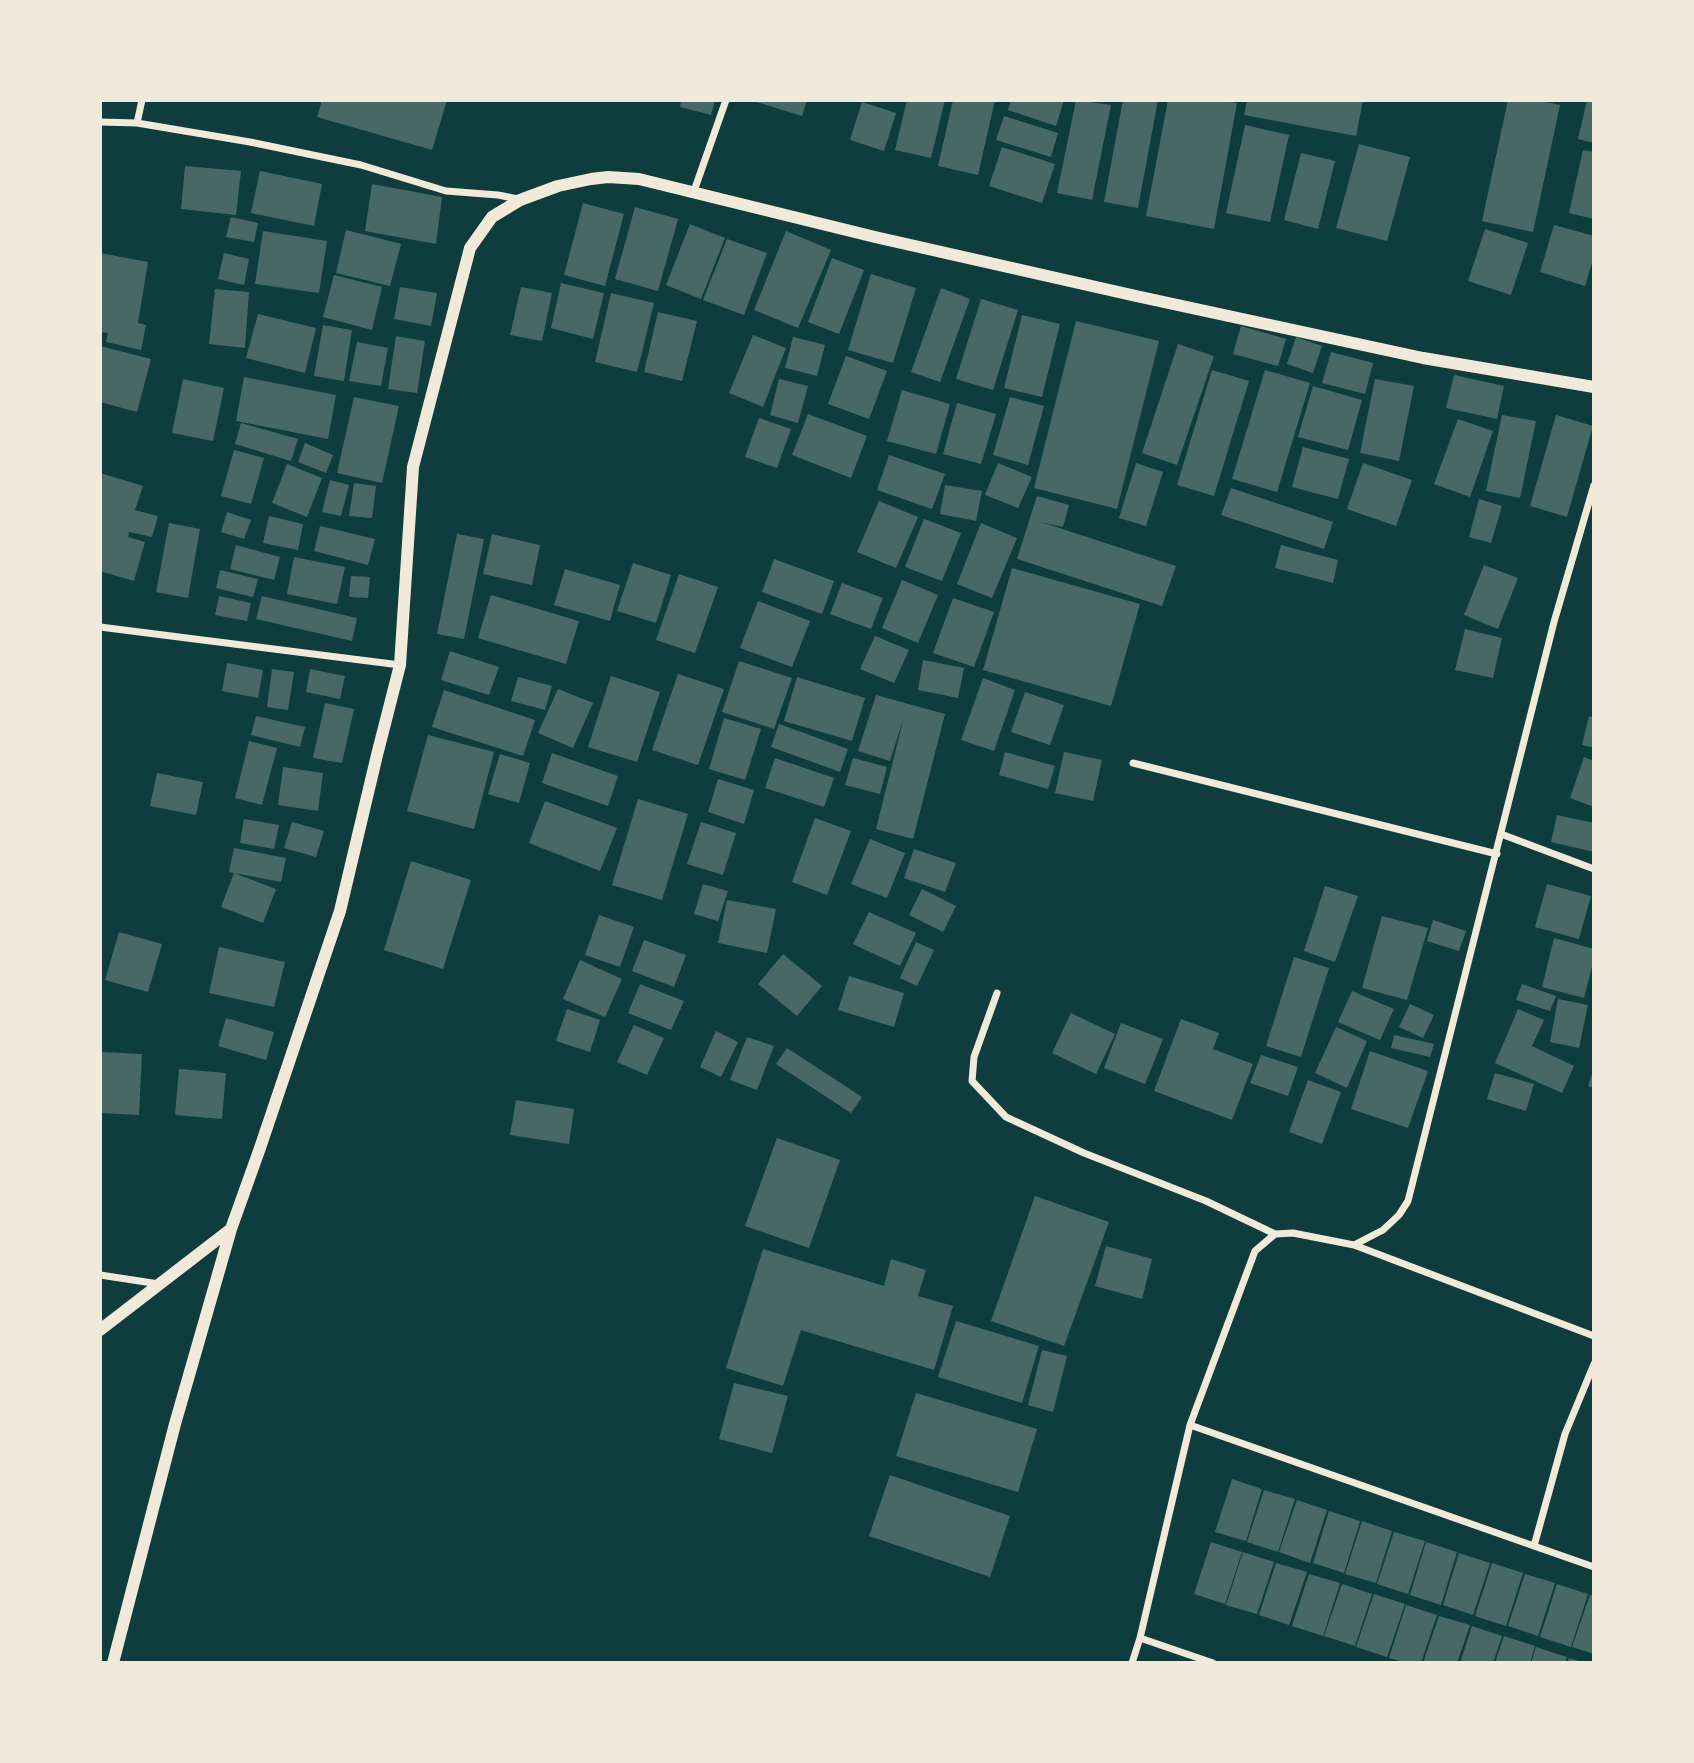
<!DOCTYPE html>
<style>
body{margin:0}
#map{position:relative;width:1694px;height:1763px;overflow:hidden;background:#0f3d3e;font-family:Montserrat,sans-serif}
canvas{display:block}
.frame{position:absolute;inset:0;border:102px solid #f1e9da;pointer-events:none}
</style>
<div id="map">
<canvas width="1694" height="1763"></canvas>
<div class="frame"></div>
</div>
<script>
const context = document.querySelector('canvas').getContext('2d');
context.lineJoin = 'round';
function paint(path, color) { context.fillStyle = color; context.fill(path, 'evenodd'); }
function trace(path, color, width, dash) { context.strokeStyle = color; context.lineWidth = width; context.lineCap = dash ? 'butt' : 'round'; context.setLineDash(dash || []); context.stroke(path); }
paint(new Path2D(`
 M322,100H447L432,150L317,117Z
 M681,100H715L711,115L680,107Z
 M750,100H807L802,116Z
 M907,100H945L931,158L895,150Z
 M953,100H995L978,175L938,166Z
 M1011,100H1064L1056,126L1008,110Z
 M1076,100L1111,105L1092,200L1057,193Z
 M1123,100H1158L1138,208L1104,202Z
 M1168,100H1219L1237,103L1214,229L1146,216Z
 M1247,100H1363L1356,136L1244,115Z
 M1508,100H1536L1560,105L1533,232L1482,221Z
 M1587,100H1594V143L1578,139Z
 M862,102L896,113L884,151L850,140Z
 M1004,116L1058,133L1051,157L996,140Z
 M1245,125L1289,135L1270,222L1226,213Z
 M1359,144L1410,157L1387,241L1336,228Z
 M1002,147L1055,164L1042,203L989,186Z
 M1583,150L1594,152V219L1569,213Z
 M1301,153L1335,161L1318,229L1284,220Z
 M185,166L241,171L236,215L181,209Z
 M260,171L322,184L314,226L251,213Z
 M372,184L442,197L436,244L365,231Z
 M583,203L624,214L605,286L564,275Z
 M635,207L678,219L658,291L615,279Z
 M231,217L258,223L254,242L226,237Z
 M690,224L725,238L701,299L666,285Z
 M1554,225L1594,236V256L1585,286L1540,272Z
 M1485,229L1528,243L1511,295L1468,281Z
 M346,230L401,244L390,286L336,273Z
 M263,231L327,241L319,293L255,284Z
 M786,231L831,250L798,328L754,310Z
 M727,239L767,253L744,315L703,300Z
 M100,253L148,262L138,323L146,325L141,350L106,342L108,333L100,332Z
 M224,253L249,259L244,285L218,279Z
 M832,258L864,270L839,334L808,322Z
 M871,274L916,288L893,363L848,350Z
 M334,275L382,287L372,330L323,317Z
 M561,283L604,293L593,339L551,328Z
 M400,287L437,293L431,326L394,319Z
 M521,287L552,293L542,341L510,335Z
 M941,288L970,299L940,382L911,372Z
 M215,289L249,292L245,348L209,344Z
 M611,293L654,303L637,372L595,362Z
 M981,299L1018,310L993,390L956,379Z
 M658,312L697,321L682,381L644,372Z
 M258,314L316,328L305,373L246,358Z
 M1022,315L1060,324L1042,397L1004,388Z
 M1076,321L1159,341L1117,509L1034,488Z
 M323,325L352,330L344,381L314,376Z
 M1241,326L1286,339L1278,366L1233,354Z
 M753,335L786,348L763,407L729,393Z
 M396,336L425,341L417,393L388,389Z
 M793,337L825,345L817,376L785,368Z
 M1296,337L1322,346L1313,373L1287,364Z
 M357,342L388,348L381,386L349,381Z
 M1178,344L1214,356L1177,465L1142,453Z
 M100,346L151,359L137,412L100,402Z
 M1331,352L1373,363L1365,394L1322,383Z
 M846,356L887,371L869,419L828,404Z
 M1212,370L1249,381L1214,496L1177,485Z
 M1265,370L1310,383L1277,492L1232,479Z
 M1454,375L1504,386L1497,419L1446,408Z
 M244,377L336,395L328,439L236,421Z
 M183,379L224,388L213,441L172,433Z
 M779,379L808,386L798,423L770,415Z
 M1375,379L1414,386L1399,461L1360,453Z
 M1313,386L1362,400L1348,450L1298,437Z
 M902,390L950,404L936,454L887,441Z
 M354,397L399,406L382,483L337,473Z
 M1010,397L1044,406L1028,465L993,455Z
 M957,403L996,414L981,464L943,454Z
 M808,414L867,436L851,478L792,455Z
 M1502,415L1536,421L1520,498L1486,491Z
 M1556,415L1593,426L1567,517L1530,506Z
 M759,418L791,429L777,468L745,457Z
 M1458,419L1493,431L1470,497L1434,484Z
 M241,423L298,439L291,461L235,444Z
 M305,443L333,455L326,473L298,462Z
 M1303,447L1349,459L1338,499L1292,487Z
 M234,450L264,458L251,504L221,496Z
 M889,455L945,474L932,509L877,490Z
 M998,463L1032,477L1018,508L985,495Z
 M1136,463L1163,472L1146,526L1119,518Z
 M1363,463L1412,480L1396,526L1347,509Z
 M287,464L322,478L307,517L272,503Z
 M100,473L143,486L135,510L158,516L152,537L129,532L128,537L145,542L134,581L100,571Z
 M330,480L349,485L341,516L322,512Z
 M354,483L376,486L372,518L349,516Z
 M945,485L982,491L976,521L940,514Z
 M1231,488L1333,522L1324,549L1221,515Z
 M1037,496L1069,505L1063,527L1041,522L1176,566L1162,606L1017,559Z
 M1479,499L1502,506L1491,543L1469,537Z
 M879,501L918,517L896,568L857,552Z
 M227,512L251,520L244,539L221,532Z
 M269,516L303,524L298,550L263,543Z
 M924,519L961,533L942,581L905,567Z
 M169,523L200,529L188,598L156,592Z
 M981,523L1017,538L992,598L957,584Z
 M320,526L375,539L368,565L314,551Z
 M457,534L484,539L464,639L437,634Z
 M492,534L540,545L532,585L483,574Z
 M236,545L280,557L274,580L230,569Z
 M1281,545L1338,560L1333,583L1275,568Z
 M294,557L345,567L337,604L287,594Z
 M774,559L834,581L822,614L762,592Z
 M633,563L671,575L656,623L617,611Z
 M1484,565L1518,578L1498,629L1464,615Z
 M1012,568L1140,604L1111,706L983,670Z
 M565,569L620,585L610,621L554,605Z
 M220,570L258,579L253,597L216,588Z
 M679,574L718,587L695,653L656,640Z
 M351,576L370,577L368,598L349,597Z
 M902,580L938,595L918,643L882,628Z
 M842,583L883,598L871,629L830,614Z
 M491,595L579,621L566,664L478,638Z
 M219,596L251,603L247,621L215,615Z
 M262,596L357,618L352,641L256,619Z
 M953,598L994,612L974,667L933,653Z
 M758,601L810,621L792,667L740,648Z
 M1465,629L1502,638L1493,678L1455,670Z
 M875,636L909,650L894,683L860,669Z
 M450,651L499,667L489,695L441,680Z
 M923,660L964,668L958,698L918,690Z
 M739,661L792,678L774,729L722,712Z
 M227,663L263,670L258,698L222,691Z
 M272,669L294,672L288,710L267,707Z
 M310,669L345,676L340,699L306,692Z
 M678,674L724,689L698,765L652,750Z
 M611,676L660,692L637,762L588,747Z
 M518,677L552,686L545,710L511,701Z
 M797,677L865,698L852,741L784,721Z
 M983,678L1015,690L994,751L961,740Z
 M558,689L593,703L573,748L538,733Z
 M444,690L535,720L523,756L432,727Z
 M1025,692L1064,705L1050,745L1011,732Z
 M876,695L945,714L913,839L876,829L904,717L890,761L858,751Z
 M325,703L354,709L342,763L313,758Z
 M256,716L305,727L300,747L251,735Z
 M1589,716L1594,718V748L1582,745Z
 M724,718L761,729L745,780L709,769Z
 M779,724L848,749L840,772L771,747Z
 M428,735L494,752L474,829L407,811Z
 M249,741L277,748L262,805L235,798Z
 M1005,752L1055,766L1048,789L999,775Z
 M1064,752L1102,760L1093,801L1055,793Z
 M552,753L618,776L608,806L542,783Z
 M500,754L530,763L519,803L488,794Z
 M1584,757L1594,761V807L1570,798Z
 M775,758L834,778L824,807L765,788Z
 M853,758L887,767L880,794L845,785Z
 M283,767L323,773L318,811L278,805Z
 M157,773L203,782L196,815L150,806Z
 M718,779L754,790L744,824L708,812Z
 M638,799L688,814L662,900L612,885Z
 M545,801L617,828L600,871L529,843Z
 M1557,815L1594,823V852L1551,842Z
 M815,818L851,831L827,895L792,882Z
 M244,819L279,825L274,849L240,843Z
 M292,822L324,831L316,857L284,848Z
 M701,822L736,833L723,875L687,864Z
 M870,839L905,853L887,898L851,884Z
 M234,848L286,858L281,882L229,872Z
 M914,849L956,863L945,892L904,878Z
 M411,861L471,880L443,969L384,950Z
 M234,873L276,889L263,923L221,907Z
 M703,884L728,891L718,921L694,914Z
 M1547,884L1591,896L1579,939L1535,927Z
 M1325,886L1358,896L1335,962L1304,951Z
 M922,889L956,906L943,932L909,915Z
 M727,900L776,909L767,953L718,943Z
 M869,912L916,933L900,966L853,944Z
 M599,915L634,927L620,967L585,955Z
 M1382,916L1428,928L1407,1000L1362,988Z
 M1433,920L1466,931L1459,951L1427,941Z
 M119,932L162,944L148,992L105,980Z
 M1554,938L1594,949V959L1584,998L1542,987Z
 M644,940L686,955L674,987L632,971Z
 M916,942L934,950L917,986L900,978Z
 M219,947L285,962L274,1007L209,993Z
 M783,954L822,986L797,1016L758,984Z
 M1294,957L1329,968L1301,1057L1266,1046Z
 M580,960L622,979L605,1017L563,999Z
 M849,976L904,993L894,1027L838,1010Z
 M640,984L684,1001L671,1030L628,1013Z
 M1522,984L1556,996L1550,1011L1516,1000Z
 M1352,991L1394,1009L1380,1040L1338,1022Z
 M1558,999L1588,1005L1579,1048L1550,1042Z
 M1410,1004L1434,1015L1423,1038L1399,1027Z
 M567,1009L600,1020L590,1052L556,1041Z
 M1518,1009L1544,1020L1532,1046L1574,1066L1562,1093L1495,1063Z
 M1071,1013L1115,1034L1096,1074L1052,1053Z
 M226,1018L274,1032L266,1060L218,1046Z
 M1181,1019L1219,1033L1213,1049L1253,1064L1232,1120L1154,1091Z
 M1121,1023L1163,1039L1145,1084L1104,1068Z
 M634,1025L664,1038L647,1075L617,1062Z
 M1336,1027L1367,1041L1347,1088L1315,1073Z
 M716,1031L738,1042L721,1077L700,1067Z
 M1394,1035L1434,1044L1430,1057L1391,1048Z
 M747,1037L774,1046L757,1090L730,1080Z
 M787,1048L862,1097L851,1113L776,1064Z
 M1370,1051L1428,1071L1408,1128L1351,1109Z
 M101,1052L142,1054L139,1115L100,1113Z
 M1261,1055L1298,1067L1288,1096L1250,1083Z
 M1594,1068V1088L1588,1086Z
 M179,1069L226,1073L222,1119L175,1115Z
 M1495,1073L1534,1084L1526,1111L1487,1099Z
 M1308,1080L1341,1092L1322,1144L1289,1132Z
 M516,1100L574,1109L569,1144L510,1135Z
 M777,1138L840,1160L809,1248L745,1226Z
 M1035,1196L1109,1222L1064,1346L991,1321Z
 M1106,1246L1152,1259L1142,1299L1095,1286Z
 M763,1249L884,1286L891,1259L926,1270L918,1296L953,1306L934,1370L801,1330L783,1386L726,1368Z
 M956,1321L1039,1346L1022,1403L938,1377Z
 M1042,1350L1067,1356L1053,1412L1028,1405Z
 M734,1383L788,1396L772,1453L719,1439Z
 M916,1393L1037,1429L1018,1492L896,1456Z
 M890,1475L1010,1516L990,1577L869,1536Z
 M1232,1479L1262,1489L1246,1541L1215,1532Z
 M1264,1490L1295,1499L1278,1552L1247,1542Z
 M1297,1500L1327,1510L1310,1563L1279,1552Z
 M1329,1511L1360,1521L1344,1573L1313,1563Z
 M1362,1521L1392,1531L1376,1583L1345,1574Z
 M1394,1532L1425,1541L1408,1594L1377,1584Z
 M1211,1542L1242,1552L1225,1604L1194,1594Z
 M1426,1542L1457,1552L1441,1605L1410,1595Z
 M1243,1552L1274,1562L1257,1614L1226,1605Z
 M1459,1553L1490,1563L1473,1615L1443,1605Z
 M1276,1563L1307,1572L1289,1625L1259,1615Z
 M1492,1563L1523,1573L1506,1626L1475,1616Z
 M1309,1574L1340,1583L1323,1636L1292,1626Z
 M1525,1574L1555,1583L1538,1636L1508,1626Z
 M1342,1584L1372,1594L1355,1646L1324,1636Z
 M1557,1584L1588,1594L1571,1647L1540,1637Z
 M1374,1594L1405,1604L1387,1657L1356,1647Z
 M1590,1595L1594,1596V1654L1572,1647Z
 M1406,1605L1437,1615L1421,1663H1407L1389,1658Z
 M1439,1616L1470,1625L1457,1663H1423Z
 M1472,1626L1502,1636L1493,1663H1460Z
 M1504,1636L1535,1646L1530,1663H1495Z
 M1536,1647L1567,1657L1565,1663H1531Z
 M1569,1658L1585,1663H1567Z`), '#486865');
trace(new Path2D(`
 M100,122L137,123L250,142L361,165L446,191L498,195L518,199
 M137,123L142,100
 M694,191L726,100
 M100,627L400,665
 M1133,763L1497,854
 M1501,834L1594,869
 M997,993L974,1057L972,1081L1006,1117L1084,1153L1206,1201L1275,1234
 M1354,1245L1594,1336
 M100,1275L159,1284
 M1594,1364L1565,1434L1534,1546L1594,1567
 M1190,1425L1534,1546
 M1140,1638L1213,1663
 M1132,1663L1140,1638L1190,1425L1255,1251L1275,1234L1293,1233L1354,1245L1383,1230L1399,1215L1408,1201L1554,622L1594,485`), '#f1e9da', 7);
trace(new Path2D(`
 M100,1330L231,1229L260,1148L340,911L377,755L400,665L413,467L470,248L492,217L520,200L558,186L591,179L608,177L639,179L875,237L1136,296L1423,358L1594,387
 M113,1663L175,1424L231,1229`), '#f1e9da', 12);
</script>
